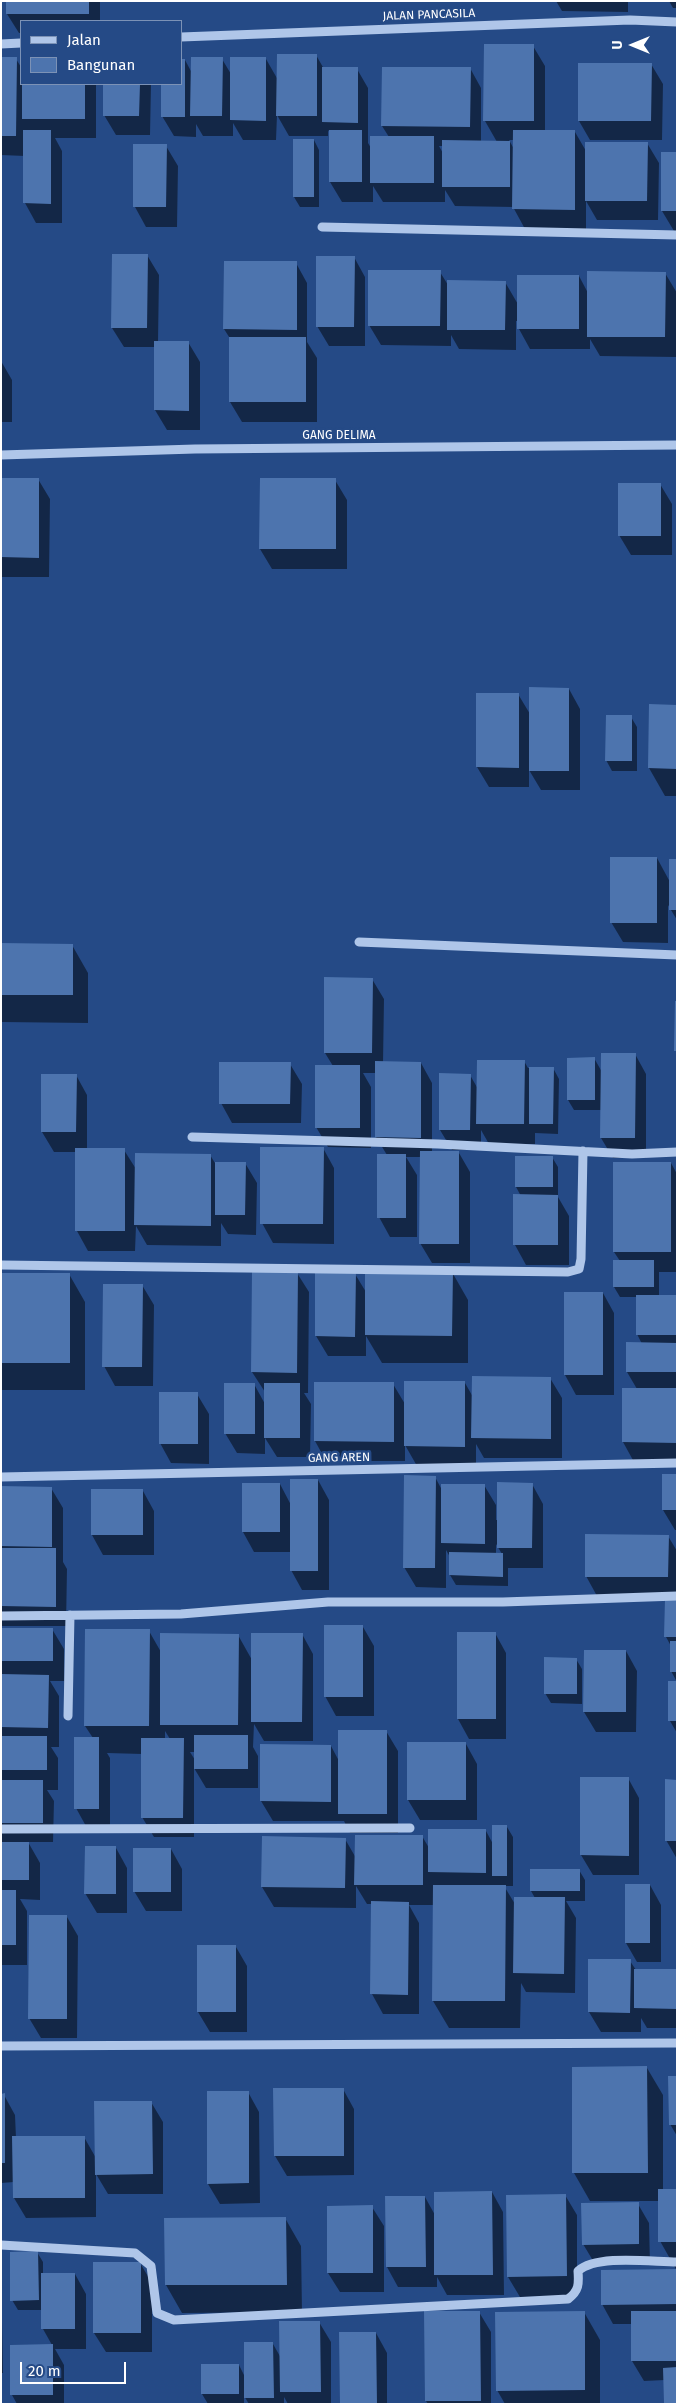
<!DOCTYPE html>
<style>
body{margin:0}
#map{position:relative;width:678px;height:2405px;overflow:hidden;background:#254a86;font-family:"Fira Sans",sans-serif}
canvas{display:block}
.frame{position:absolute;inset:0;border:2px solid #fff;pointer-events:none}
.legend{position:absolute;left:20px;top:20px;width:162px;height:65px;box-sizing:border-box;background:#254a86;border:1px solid #7c92b6;margin:0;padding:6px 9px;list-style:none;font-size:15px;color:#fff}
.legend li{display:flex;align-items:center;gap:10px;height:25px}
.legend b{width:25px;border:1px solid #7c92b6}
.north{position:absolute;left:608px;top:20px;width:50px;height:50px;-webkit-text-stroke:4px #254a86;paint-order:stroke;rotate:270deg;font-size:14px;font-weight:700;line-height:20px;text-align:center;color:#fff}
.north::after{content:'';display:block;margin:auto;width:18px;height:22px;background:#fff;clip-path:polygon(50% 0,100% 100%,50% 72%,0 100%)}
.scale{position:absolute;left:20px;top:2362px;width:106px;height:22px;box-sizing:border-box;border:2px solid #fff;border-top:0;padding-left:6px;font-size:15px;line-height:18px;white-space:nowrap;color:#fff;-webkit-text-stroke:4px #254a86;paint-order:stroke}
</style>
<div id="map">
<canvas width="678" height="2405"></canvas>
<div class="frame"></div>
<ul class="legend">
<li><b style="height:6px;background:#afc6e9"></b>Jalan</li>
<li><b style="height:14px;background:#4d74ae"></b>Bangunan</li>
</ul>
<div class="north">U</div>
<div class="scale">20 m</div>
</div>
<script>
const context = document.querySelector('canvas').getContext('2d');
context.lineJoin = 'round';
function paint(path, color) { context.fillStyle = color; context.fill(path, 'evenodd'); }
function trace(path, color, width, dash) { context.strokeStyle = color; context.lineWidth = width; context.lineCap = dash ? 'butt' : 'round'; context.setLineDash(dash || []); context.stroke(path); }
function drawText(font, color, halo, rows, align = 'center') {
  context.font = font + ' "Fira Sans",sans-serif'; context.lineWidth = 5; context.setLineDash([]); context.textBaseline = 'middle'; context.strokeStyle = halo; context.fillStyle = color; for (const [text, x, y, turn = 0] of rows) {
    context.save(); context.translate(x, y); context.rotate((+turn || 0) * Math.PI / 180); context.textAlign = isNaN(turn) ? turn : align; if (halo) context.strokeText(text, 0, 0); context.fillText(text, 0, 0); context.restore();
  }
}
paint(new Path2D(`
 M7,1H100V21H21V33H19L7,14Z
 M556,1H628V12L562,11Z
 M669,1H677V8H673Z
 M533,46L545,66V132H575L586,151L647,143L659,163L658,220H597L586,201V229H525L513,207L455,206L445,190V202H383L373,186V202H342L330,182L331,135L328,130V136H289L277,115L276,140H243L233,123V136H203L196,124V137L174,136L162,116V84H181L185,60L192,73L222,59L231,74L266,59L278,80L316,55L324,69H357L368,88V143L371,148L389,137L382,126L470,68L481,88V142H497L485,121ZM509,140H514V149ZM439,146H444V155Z
 M1,59H16L21,67V84H96V138H55L62,151V223H36L25,203V156L1,155Z
 M651,64L663,84L662,140H590L579,121Z
 M104,84H151L150,135H116L104,115Z
 M294,140H314L319,150V207H300L294,197Z
 M166,146L178,166L177,227H146L135,207Z
 M662,153H677V231H674L662,211Z
 M147,255L159,275L158,342H188L200,362V430H167L155,410V347H124L112,328Z
 M354,257L365,277V346H329L317,326Z
 M296,263L307,283V342L317,358V422H242L230,402L231,340L224,329Z
 M440,272L448,285L505,282L519,306L579,276L588,293L665,273L677,293L676,357L600,356L590,339V349H530L519,329V321H516V350L459,349L451,335V346L381,345L369,325Z
 M1,361L12,380V422H1Z
 M1,479H38L50,499L49,577H1Z
 M335,480L347,500V569H272L260,549Z
 M660,484L672,504V555H631L619,535Z
 M569,689L580,709V790H541L529,770V787H489L477,767L518,694L530,714Z
 M650,706H677V796H665L649,768Z
 M631,717L637,727V771H612L606,760Z
 M657,858L670,882L677,860V920L668,905V943L623,942L611,922Z
 M1,945H72L88,973V1023L1,1022Z
 M372,979L384,999L383,1063H421L432,1083V1153H459L470,1172V1263H432L420,1243L421,1157H406L417,1175V1237H390L379,1217L387,1155L376,1137V1073H363L371,1087V1148L328,1147L316,1127L333,1066L325,1053Z
 M635,1054L646,1074V1158H613L601,1138V1110H574L568,1100L594,1058L602,1072Z
 M524,1061L528,1068H553L559,1079L558,1134L535,1133V1144H489L481,1130V1150H452L440,1130L470,1075L478,1089Z
 M290,1064L302,1084L301,1123H232L221,1103Z
 M42,1075H76L87,1095V1149L124,1150L136,1169L210,1155L215,1163H245L257,1183L256,1235L228,1234L221,1223V1246L147,1245L136,1226L135,1251H88L77,1231V1152H54L42,1132Z
 M323,1148L334,1168V1244L273,1243L262,1223Z
 M552,1157L558,1167V1197L569,1216V1265H526L515,1245V1196H521L516,1187Z
 M671,1163L677,1174V1272H659V1296H677V1462H634L623,1442V1389H637L627,1372L642,1344L637,1334V1297H620L614,1287L620,1261L614,1252Z
 M452,1272L468,1300V1363H382L366,1336V1356H328L316,1336L355,1274L366,1292Z
 M253,1273H297L309,1292L308,1393H304L311,1404L310,1457H277L265,1438V1454L237,1453L225,1433L254,1384L265,1404V1392L252,1372Z
 M1,1274H69L85,1302V1390H1Z
 M142,1285L154,1305L153,1386H115L104,1366Z
 M565,1293H603L614,1313V1395H576L565,1375Z
 M550,1378L562,1398V1458H484L476,1444V1466H417L405,1445V1461H326L315,1441L393,1384L405,1404L465,1383L473,1397Z
 M197,1394L209,1414V1464L171,1463L160,1443Z
 M677,1476V1530H675L663,1510Z
 M435,1477L442,1490L484,1485L496,1505V1520H498L532,1484L543,1504V1568H508V1586L456,1585L450,1575V1557L446,1550V1588L416,1587L404,1567ZM496,1544L502,1554H496Z
 M318,1480L329,1500V1590H302L291,1570V1552H254L243,1532L244,1484H280L291,1505Z
 M1,1487L51,1488L63,1508V1562L67,1569L66,1626H1Z
 M92,1491H143L154,1511V1555H103L92,1535Z
 M668,1536L677,1551V1596H597L586,1576Z
 M677,1601V1682L671,1671V1646L666,1637Z
 M363,1627L374,1646V1716H336L325,1696Z
 M1,1629H52L64,1649V1681H50L59,1696V1747H51L58,1758V1790H47L54,1801L53,1842H28L40,1863V1900L20,1899L27,1911V1965H1Z
 M149,1631L161,1652L238,1635L252,1660L302,1634L313,1654V1741H264L254,1724L253,1747L258,1756V1788H206L194,1768V1837H154L142,1817V1754L107,1753L110,1758V1828H87L76,1808L93,1738L85,1726ZM165,1731L170,1739H165ZM190,1752H195V1760Z
 M458,1633H495L506,1653V1739H469L458,1719Z
 M585,1651H626L637,1671L636,1732H596L584,1712Z
 M576,1659L582,1669V1704L551,1703L545,1693Z
 M677,1682V1733L670,1721Z
 M386,1731L398,1751V1833H350L344,1821H273L261,1801L331,1746L339,1761Z
 M466,1744L477,1764V1820H420L408,1800Z
 M628,1778L639,1798V1875H593L581,1855Z
 M677,1781V1859L666,1840Z
 M507,1827L513,1837V1886H504L515,1904L535,1898L531,1891L579,1870L585,1880V1901H566L576,1918L575,1993L526,1992L521,1983L520,2028H449L433,2001L434,1905H409L419,1923V2014H383L372,1994V1904H367L356,1886V1908L274,1907L262,1887L345,1839L356,1858L422,1836L429,1848L486,1831L493,1844Z
 M116,1848L127,1868V1913H97L85,1893Z
 M171,1849L182,1869V1911H146L134,1891Z
 M650,1885L661,1905V1962H637L626,1943Z
 M67,1917L78,1936L77,2038H41L29,2018Z
 M236,1947L247,1966V2032H210L198,2012Z
 M630,1961L636,1970L677,1971V2028H647L641,2018V2032H601L589,2012Z
 M573,2068H647L663,2095V2191L677,2190V2404L665,2403V2380L644,2381L632,2361V2324H613L602,2304L677,2271L660,2241V2201H590L574,2173Z
 M677,2077V2136L670,2124Z
 M275,2089H343L354,2109V2175L287,2176L275,2156Z
 M248,2092L259,2112L260,2203L220,2204L208,2184Z
 M1,2095H4L15,2115L16,2138L84,2137L96,2158L151,2102L163,2122V2194H108L96,2174V2217L26,2218L14,2198V2182L1,2183Z
 M492,2192L503,2212L504,2295H447L437,2277V2287H398L387,2267L425,2197L435,2215Z
 M565,2195L577,2215V2296L520,2297L508,2277Z
 M638,2204L649,2223L650,2264H595L583,2244Z
 M372,2207L384,2226V2292H340L328,2273Z
 M285,2218L301,2246L302,2312L182,2313L166,2285Z
 M37,2252L43,2262V2275L75,2274L86,2294V2349H55L64,2365V2404H17L12,2395L52,2345L43,2329V2310H18L12,2300Z
 M140,2263L152,2283V2352H106L94,2333Z
 M1,2272L3,2373H1Z
 M479,2312L491,2332V2404H428L426,2401Z
 M584,2312L600,2340V2404H505L497,2390Z
 M319,2322L331,2342V2404H288L284,2397V2404H249L244,2396V2404H208L202,2394L239,2365L245,2377L273,2344L281,2358Z
 M376,2333L387,2353V2404H341Z`), '#0007');
paint(new Path2D(`
 M6,1H89V14H6Z
 M484,44H534V121H483Z
 M277,54H317V116H276Z
 M1,57H17L16,136H1Z
 M191,57H223L222,116H190Z
 M230,57H266V121L230,120Z
 M181,59H185V117H161V84H181Z
 M578,63H652L651,121H578Z
 M322,67H358V123L322,122Z
 M382,67H471L470,127L381,126Z
 M22,84H85V119H22Z
 M103,84H140L139,116H103Z
 M23,130H51V204L23,203Z
 M329,130H362V182H329Z
 M513,130H575V210L512,209Z
 M370,136H434V183H370Z
 M293,139H314V197H293Z
 M442,140L510,141V187H442Z
 M585,142H648L647,201H585Z
 M133,144H167L166,207H133Z
 M661,152H677V211H661Z
 M112,254H148L147,328H111Z
 M316,256H355L354,327H316Z
 M224,261H297V330L223,329Z
 M368,270H441L440,326H368Z
 M587,271L666,272L665,337H587Z
 M517,275H579V329H517Z
 M447,280L506,281L505,330H447Z
 M229,337H306V402H229Z
 M154,341H189V411L154,410Z
 M1,478H39V558L1,557Z
 M260,478H336V549H259Z
 M618,483H661V536H618Z
 M529,687L569,688V771H529Z
 M476,693H519V768L476,767Z
 M649,704L677,705V769L648,768Z
 M606,715H632V761H605Z
 M610,857H657V923H610Z
 M669,859H677V910H669Z
 M1,943L73,944V995H1Z
 M324,977L373,978L372,1053H324Z
 M675,1001H677V1051H674Z
 M601,1053H636L635,1138H600Z
 M595,1057V1100H567V1058Z
 M477,1060H525L524,1124H476Z
 M375,1061L421,1062V1138L375,1137Z
 M219,1062H291L290,1104H219Z
 M315,1065H360V1128H315Z
 M529,1067H554L553,1124H529Z
 M439,1073L471,1074L470,1130H439Z
 M41,1074H77L76,1132H41Z
 M260,1147H324L323,1224H260Z
 M75,1148H125V1231H75Z
 M420,1151H459V1244H419Z
 M135,1153L211,1154V1226L134,1225Z
 M377,1154H406V1218H377Z
 M515,1156H553V1187H515Z
 M215,1162H246L245,1215H215Z
 M613,1162H671V1252H613Z
 M513,1194L558,1195V1245H513Z
 M613,1260H654V1287H613Z
 M365,1270L453,1271L452,1336L365,1335Z
 M252,1271H298L297,1373L251,1372Z
 M315,1272H356L355,1337L315,1336Z
 M1,1273H70V1363H1Z
 M103,1284H143L142,1367H102Z
 M564,1292H603V1375H564Z
 M636,1295H677V1335H636Z
 M626,1342L677,1343V1372H626Z
 M472,1376L551,1377V1439L471,1438Z
 M404,1381H465V1447L404,1446Z
 M314,1382H394V1442L314,1441Z
 M224,1383H255V1434H224Z
 M264,1383H300V1438H264Z
 M622,1388H677V1443L622,1442Z
 M159,1392H198V1444H159Z
 M662,1474H677V1510H662Z
 M404,1475L436,1476L435,1568H403Z
 M290,1479H318V1571H290Z
 M497,1482L533,1483L532,1548H497Z
 M242,1483H280V1532H242Z
 M441,1484H485V1544L441,1543Z
 M1,1486L52,1487V1547L1,1546Z
 M91,1489H143V1535H91Z
 M585,1534L669,1535L668,1577H585Z
 M1,1548H56V1607L1,1606Z
 M449,1552L503,1553V1577L449,1575Z
 M665,1599L677,1600V1637H664Z
 M324,1625H363V1697H324Z
 M1,1628H53V1661H1Z
 M85,1629H150L149,1726H84Z
 M457,1632H496V1719H457Z
 M160,1633L239,1634L238,1725H160Z
 M251,1633H303L302,1722H251Z
 M670,1641H677V1672H670Z
 M584,1650H626V1712H583Z
 M544,1657L577,1658V1694H544Z
 M1,1674L49,1675L48,1728L1,1727Z
 M668,1681H677V1721H668Z
 M338,1730H387V1814H338Z
 M194,1735H248V1769H194Z
 M1,1736H47V1770H1Z
 M74,1737H99V1809H74Z
 M141,1738H184L183,1818H141Z
 M407,1742H466V1800H407Z
 M260,1744L331,1745V1802L260,1801Z
 M580,1777H629V1856L580,1855Z
 M665,1779L677,1780V1841H665Z
 M1,1780H43V1823H1Z
 M492,1825H507V1876H492Z
 M428,1829H486V1873L428,1872Z
 M355,1835H423V1885H354Z
 M262,1836L346,1838L345,1888L261,1887Z
 M1,1842H29V1880H1Z
 M85,1846H116V1894H84Z
 M133,1848H171V1892H133Z
 M530,1869H580V1891H530Z
 M625,1884H650V1943H625Z
 M433,1885H506L505,2001H432Z
 M1,1890H16V1945H1Z
 M514,1897H565L564,1974L513,1973Z
 M371,1901L409,1902L408,1995L370,1994Z
 M29,1915H67V2019H28Z
 M197,1945H236V2012H197Z
 M588,1959H631L630,2013L588,2012Z
 M634,1969H677V2009L634,2008Z
 M647,2066L648,2173H572V2067Z
 M668,2076H677V2125H669Z
 M273,2088H344V2156H274Z
 M207,2091H249V2183L207,2184Z
 M5,2093V2163H1V2094Z
 M94,2101H152L153,2174L95,2175Z
 M12,2136H85V2198H13Z
 M658,2189H677V2242H658Z
 M492,2191L493,2275H434V2192Z
 M566,2194L567,2276L507,2277L506,2195Z
 M385,2196H425L426,2267H386Z
 M639,2202V2244L582,2245L581,2203Z
 M373,2205V2273H327V2206Z
 M286,2217L287,2285H165L164,2218Z
 M38,2251L39,2300L10,2301V2252Z
 M93,2262H141V2333H93Z
 M677,2269V2304L601,2305V2270Z
 M41,2273H75V2329H41Z
 M424,2311H480L481,2401H425Z
 M585,2311V2390L496,2391L495,2312Z
 M631,2311H677V2361H631Z
 M279,2321H320L321,2392H280Z
 M339,2332H376L377,2404H340Z
 M244,2342H273L274,2398H244Z
 M53,2344V2395H10V2345Z
 M201,2364H239V2394H201Z
 M677,2367V2403H664L663,2368Z`), '#4d74ae');
trace(new Path2D(`
 M181,37L630,20L677,22
 M1,44L21,43
 M322,227L677,235
 M1,455L195,449L677,445
 M359,942L677,955
 M192,1137L438,1144L632,1154L677,1152
 M1,1265L568,1272L579,1269L581,1259L583,1151
 M1,1477L677,1463
 M1,1616L181,1614L328,1602H503L677,1596
 M68,1716L70,1615
 M1,1829L410,1828
 M1,2046L677,2043
 M1,2245L135,2253L151,2266L157,2313L174,2320L568,2299C579,2291 579,2284 578,2271C597,2254 652,2262 677,2262`), '#afc6e9', 9);
drawText('12px', '#fff', '#254a86', [
 ["JALAN PANCASILA",429,15,-2],
 ["GANG DELIMA",339,436],
 ["GANG AREN",339,1458,-1]
]);
</script>
